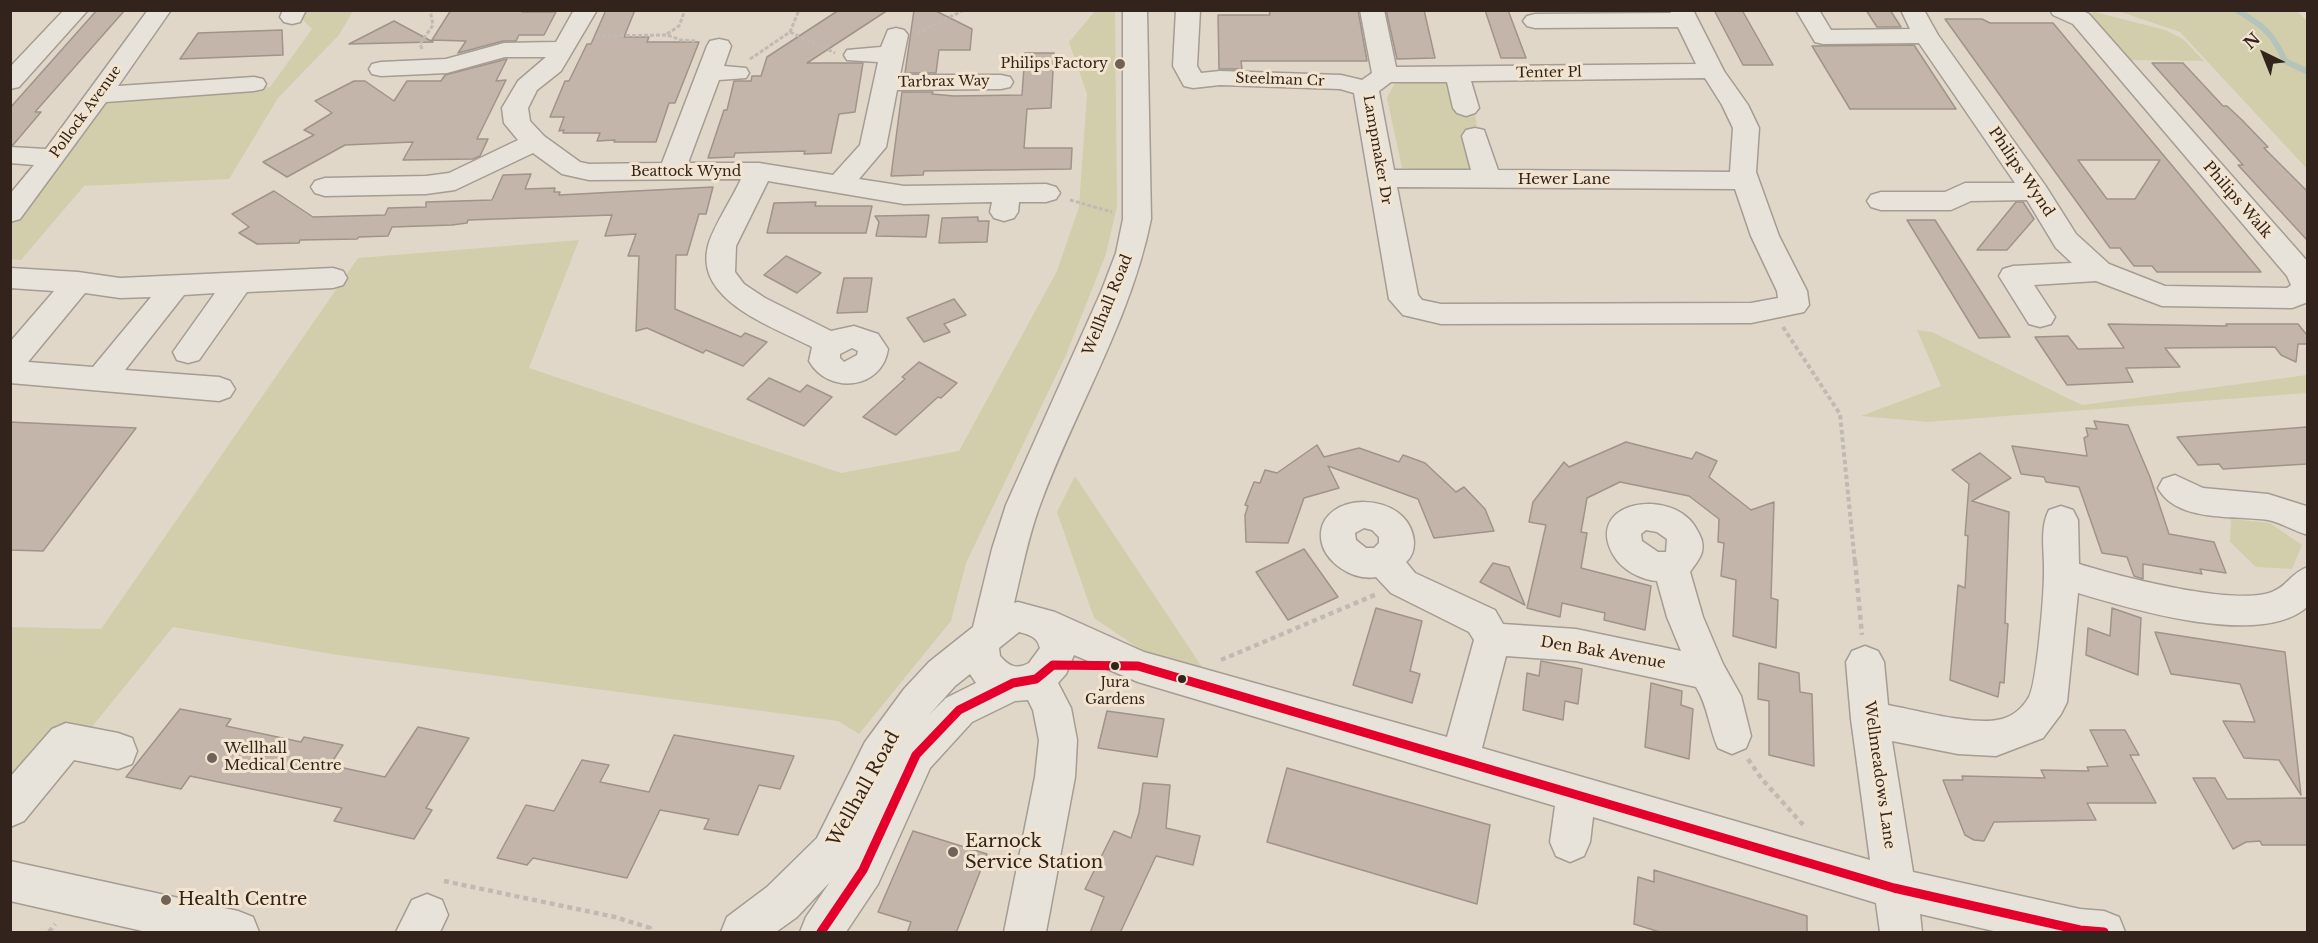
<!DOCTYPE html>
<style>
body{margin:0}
#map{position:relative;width:2318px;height:943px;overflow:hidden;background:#e0d7c9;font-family:"Libre Baskerville",serif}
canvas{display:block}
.frame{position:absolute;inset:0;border:12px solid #32241c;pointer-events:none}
.north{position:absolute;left:2234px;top:24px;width:60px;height:60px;-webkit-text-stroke:4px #f2e4ce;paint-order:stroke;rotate:317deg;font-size:16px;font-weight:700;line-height:24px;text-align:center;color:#32241c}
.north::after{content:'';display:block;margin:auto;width:21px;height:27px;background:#32241c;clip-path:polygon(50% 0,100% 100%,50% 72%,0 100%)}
</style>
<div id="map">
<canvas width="2318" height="943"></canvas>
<div class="frame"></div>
<div class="north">N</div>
</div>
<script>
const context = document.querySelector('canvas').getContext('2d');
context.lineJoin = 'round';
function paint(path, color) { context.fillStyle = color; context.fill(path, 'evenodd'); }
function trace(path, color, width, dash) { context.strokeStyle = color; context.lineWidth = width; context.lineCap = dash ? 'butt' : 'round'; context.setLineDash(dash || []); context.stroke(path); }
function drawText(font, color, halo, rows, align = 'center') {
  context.font = font + ' "Libre Baskerville",serif'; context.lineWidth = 6; context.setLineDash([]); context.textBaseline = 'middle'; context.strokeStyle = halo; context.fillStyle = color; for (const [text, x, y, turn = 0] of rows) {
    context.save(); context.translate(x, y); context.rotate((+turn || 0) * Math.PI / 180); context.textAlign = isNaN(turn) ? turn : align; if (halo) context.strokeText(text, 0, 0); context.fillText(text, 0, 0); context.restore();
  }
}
paint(new Path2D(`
 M307,11H353L339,35L278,98L229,179L84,186L21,260L11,259L10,225L105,98L270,87L312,29L302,19Z
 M1095,11H1115L1117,206L1106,254L1066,355L966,563L951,621L859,734L838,721L338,655L173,627L91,728L69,723L11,785V627L101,629L358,258L579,240L529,368L841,473L959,451L1057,271L1079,207L1087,94L1069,42Z
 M2118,11H2297L2307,21V169L2180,32Z
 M2095,12L2165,30L2183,39L2204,61L2130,60L2090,14Z
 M1398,77H1448L1475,111L1477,131L1462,133L1474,173L1402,168L1387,98Z
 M1917,330L1932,332L2082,405L2307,375V393L1927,422L1861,416L1941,386Z
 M1075,476L1206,673L1150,656L1094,618L1057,512Z
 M2231,519L2270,523L2302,545L2292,569L2256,567L2230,542Z`), '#d2ceac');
trace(new Path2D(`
 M2237,10C2263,26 2273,33 2285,61L2308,72`), '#b5c4b9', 6);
const building = new Path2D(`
 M97,10H125L35,112H41L13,145H10V108Z
 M451,10H522V12H556L544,35H519L516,41H503L458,53L466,41L432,40Z
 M606,10H635L624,37H649L647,42H699L675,103H669L656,142H614L615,140L597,141L600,133H563L564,130L559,131L564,117H550L565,81H569L587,44H591Z
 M839,10H888L807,63H863L855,112L839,114L831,153L804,154L805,151L735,153L734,157L708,158L724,110H727L734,81H751L752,76H761L767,57Z
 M914,10H934L972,29L970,50H939L936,73H905Z
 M1269,10H1358L1367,61H1241L1242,69H1219L1218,15H1270Z
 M1386,10H1424L1435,58L1397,59Z
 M1485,10H1508L1526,58H1501Z
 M1714,10H1742L1773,65H1743Z
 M1866,10H1890L1901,27H1877Z
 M1945,19H1982L1990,23H2053L2261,272H2157L2152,266H2134L2120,248H2110ZM2078,160H2160L2135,199H2107Z
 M394,21L433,42L349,44Z
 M282,30L283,55L180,59L198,33Z
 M1914,45L1956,109H1850L1812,46Z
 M1025,53H1054L1051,108L1027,109L1024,148H1072L1071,169L924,171L923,175L891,176L902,92H933L932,94L954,96L1022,95Z
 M507,59L496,81L506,80L477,139H488L480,156L473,159L403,160L413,142L345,145L287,177L263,162L314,135L304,130L332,113L315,101L354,81H365L394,101L407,81H441L445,75Z
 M2152,63H2183L2223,106H2227L2242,120L2268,147L2264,148L2307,191V240L2238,165H2243Z
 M531,174L525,189L555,188L554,192H560L559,195L713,187L706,214H699L687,255H676L675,309L741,337L745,333L767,342L743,366L706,350L703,353L647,328L636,331L639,256H628L636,234L605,236L612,215L468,220L467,223L452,225L392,227L388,236L359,237L357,239L300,240L299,243L257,244L239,233L249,227L232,214L274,191L313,217L385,215L388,208L426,207V202L492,200L503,175Z
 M816,202L815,206H872L866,233H767L774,203Z
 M2016,202H2023L2034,219L2007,250H1977Z
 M929,215L926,237L876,236L879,222L875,216Z
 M978,217V221H989L987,242L939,243L942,218Z
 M1907,220H1935L2010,337L1979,338Z
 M786,256L821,273L797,293L764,275Z
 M844,278H872L867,312L837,313Z
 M954,299L966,315L944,324L950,332L924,342L907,318Z
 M2108,324L2227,326L2226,324H2298L2307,335V344H2298L2296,362L2281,355L2275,347L2165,348L2180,367L2126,368L2133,382L2067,385L2035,337L2068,336L2078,349L2124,348Z
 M919,362L957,383L941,398L938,397L896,435L863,417L905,379L902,377Z
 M769,378L800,392L807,385L832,397L804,426L747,399Z
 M2094,421L2128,425L2150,477L2169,534L2214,542L2226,573L2200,569L2202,574L2143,564V579L2134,576L2127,557L2102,553L2079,487L2046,482L2044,477L2021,474L2012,446L2087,456L2084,438L2088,436L2086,428L2097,429Z
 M10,422L136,428L43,551L10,550Z
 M2307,427V464L2223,469L2219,464L2198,465L2177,437Z
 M1626,442L1692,459L1696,452L1717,461L1709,477L1751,510L1774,502L1771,598L1778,600L1776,648L1733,636L1736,580L1721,576L1724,543L1718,542L1719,519L1689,496L1620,482L1587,498L1581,532L1587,533L1581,568L1651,586L1645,630L1604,620L1605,613L1562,603L1560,617L1527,608L1546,525L1529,522L1533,502L1564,462L1569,467Z
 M1317,445L1324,457L1359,448L1399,462L1403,455L1425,463L1456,492L1464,487L1485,509L1494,531L1434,538L1418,499L1328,466L1339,488L1304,498L1288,543L1246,542L1245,515L1248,506L1245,505L1254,482L1260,483L1265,470L1277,473Z
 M1980,453L2011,478L1972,501L2009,512L2005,623L2008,624L2004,683L2000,682L1998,697L1950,680L1958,585L1965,588L1968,536L1965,535L1969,484L1952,470Z
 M1304,549L1338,597L1288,620L1256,572Z
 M1493,563L1509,567L1525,605L1480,582Z
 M1376,608L1422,621L1410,671L1420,674L1412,703L1353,685Z
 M2112,608L2141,618L2138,675L2086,655L2088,628L2110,636Z
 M2155,632L2285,652L2301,795L2279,760L2244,758L2223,721L2255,722L2240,684L2171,674Z
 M1541,661L1582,669L1578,704L1565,701L1563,720L1523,710L1527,673L1539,676Z
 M1759,663L1799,673L1800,692L1812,694L1814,766L1769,755V701L1758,699Z
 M1651,683L1682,691L1681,705L1693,709L1689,759L1645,747Z
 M180,709L231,719L226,726L301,742L304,737L343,745L330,765L385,777L418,727L469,738L426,808L432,810L414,839L334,821L342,808L190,776L181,789L126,777Z
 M1107,711L1164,719L1157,757L1098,748Z
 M2090,730H2125L2139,755H2130L2156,803H2087L2096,820L1994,822L1984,841L1974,840L1965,835L1943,780H1963L1962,776L2045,778L2041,770L2089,771L2087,767L2108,766Z
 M674,735L794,756L780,789L759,785L738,835L704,829L709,819L660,810L627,878L533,858L527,865L497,858L526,805L554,811L582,760L609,765L600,782L649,792Z
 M1287,768L1490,825L1477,904L1267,842Z
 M2193,778H2215L2227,799L2307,798V845H2262L2260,841L2246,842L2233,849Z
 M1143,783L1170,785L1166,828L1200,836L1193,865L1156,856L1120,933H1090L1104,897L1085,889L1114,831L1131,838L1139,813Z
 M913,831L987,854L956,933H907L911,922L878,912Z
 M1654,870L1807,916V933H1663L1634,924L1638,877L1654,882Z`);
paint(building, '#c3b5aa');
trace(building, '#a09389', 1.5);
const minor = new Path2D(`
 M64,10H88L19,87L10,89V67Z
 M148,10H171L118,86L254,77L263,79L266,84L263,89L254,91L106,102L20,219L10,222V194L34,165L10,163V147L46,149Z
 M283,10H306L300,22L292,24L284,22L280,17Z
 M574,10H597L561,71L537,90L528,108L530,121L544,136L580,162L589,164L662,163L707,46L710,41L719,39L728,41L731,46L724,66L746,68L749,73L746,78L719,80L688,163H759L833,175L860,145L878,62L847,60L844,55L847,50L881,47L888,30L896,28L904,30L908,35L900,75H1001L1010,77L1013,82L1010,87L1001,89L897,90L886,147L859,179L904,186L1046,184L1056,187L1060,193L1056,199L1046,202H1019L1018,212L1014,218L1004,221L994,218L990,212L992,202L904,204L768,181L736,246L735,272L744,284L765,298L831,331L854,326L878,334L888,349C882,390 828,395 809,361L812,347C774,327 694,301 708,246C712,229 733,197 741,179L589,180L562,174L533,153L455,190L426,194L325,196L315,193L311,187L315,181L325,178L426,176L449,173L518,140L504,123L502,108L518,81L546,57H505L447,73L381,76L372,74L369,69L372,64L381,62L446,59L504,43L556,42ZM852,348L858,351L857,355L844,362L840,358V354Z
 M1123,10H1147L1151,219C1131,320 1075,409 1040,505C1028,537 1022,570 1014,603L1018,602L1055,612L1144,652L1447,737L1474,640L1469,632L1391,593L1376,577C1353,581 1323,562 1321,538C1318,490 1410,489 1414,542C1414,550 1412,557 1406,562L1415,573L1495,610L1503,624L1576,629L1681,651L1667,617L1657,581C1642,580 1622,570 1614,556C1581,500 1675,486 1697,530C1701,537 1704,543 1702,552C1700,559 1694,566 1690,572L1703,617L1723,664L1741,696L1751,736L1746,748L1732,754L1718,748C1709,728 1708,706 1696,687L1576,661L1506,656L1482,748L1870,860L1851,719L1846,662L1852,651L1865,646L1878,651L1884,662L1888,705C1915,710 1971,725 1997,720C2011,718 2022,709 2029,697C2037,683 2044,594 2044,574C2045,553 2039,529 2049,510L2061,506L2073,510L2078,520L2079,564C2118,576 2239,608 2274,591C2288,585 2290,574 2308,567V606C2263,649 2131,609 2078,593L2067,702L2061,714L2043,738L1996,756L1958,754L1892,741L1913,872L2080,909L2104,911L2119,917L2125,932H1998L1920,914L1922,932H1880L1876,903L1593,817L1590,842L1584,856L1570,862L1556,856L1550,842L1555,806L1138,682L1074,655L1066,674L1058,683L1071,708L1077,740L1075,777L1046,932H1004L1035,777L1039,740L1033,710L1028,700L1015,701L972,722L930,768L878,884L846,932H800L806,917L830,882L797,917L776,932H721L727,917L767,887L817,838L865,742L904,689L929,662L973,627L992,549L1006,505L1101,292L1116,253L1123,219ZM1364,528L1372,530L1379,537V543L1374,548H1366L1356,540L1355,533ZM1646,530L1657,532L1667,539L1666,552H1658L1642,541L1641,534ZM1019,632C1029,635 1037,636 1040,648L1029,663C1016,670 1009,666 1000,656L999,648ZM970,674L976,683L946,698L929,715L955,686Z
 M1176,10H1200L1197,66L1201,73L1220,71L1341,75L1362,80L1372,73L1360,10H1384L1396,67L1696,64L1678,27L1535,28L1527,26L1523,21L1527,16L1535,14L1671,13L1670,10H1693L1724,71L1748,105L1759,128L1756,172L1779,236L1807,291L1809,305L1804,312L1751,323L1441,324L1403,315L1389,299L1354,93L1340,89L1220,85L1193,88L1184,86L1173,66ZM1705,78L1722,105L1733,128L1730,172L1498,170L1484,130L1475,128L1466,130L1462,136L1471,170H1394L1379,91L1391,82H1447L1453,108L1457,113L1466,116L1475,113L1479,108L1471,81ZM1397,187L1735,189L1751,236L1777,291L1778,298L1751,303L1441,304L1422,300L1418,295Z
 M1796,10H1819L1831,30L1910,29L1901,10H1924L1938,35L2045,185L2076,234L2109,264L2165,286L2287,288L2291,285L2287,276L2073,24L2053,15L2050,10H2081L2089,14L2308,262V302L2292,308L2162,306L2096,281L2034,285L2055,317L2051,324L2040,327L2029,324L1999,276L2003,269L2013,266L2072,263L2056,248L2027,200L1971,201L1951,210H1881L1871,207L1867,201L1871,195L1881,192H1945L1965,183H2015L1919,43L1823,44L1815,42Z
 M10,268L78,272L120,278L333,268L343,271L347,278L343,285L333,288L247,292L199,360L188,363L177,360L173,352L215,293L184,295L125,370L219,377L230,381L235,389L230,397L219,401L10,383V342L54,291L10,288ZM85,293L120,298L151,297L93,367L28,362Z
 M2175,475L2203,488L2268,494L2306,506L2308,535C2294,531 2282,523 2268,520C2235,515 2177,523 2158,488L2163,479Z
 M66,723L118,733L132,738L137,751L132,764L118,769L74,760L24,821L10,827V777L52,729Z
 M10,861L238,911L253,917L259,932H147L10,901Z
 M427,894L442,900L448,915L440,932H396L412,900Z`);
trace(minor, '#a59c93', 3);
trace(new Path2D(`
 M790,32L835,53
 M917,33L964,10
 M667,34L679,26L685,10
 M596,36L667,35L681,40L696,41
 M422,49L420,44L433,25L430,10
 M750,59L790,32L799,10
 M1070,200L1112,212`), '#c1bab2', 3, [4, 2]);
trace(new Path2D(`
 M1783,327L1840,414L1855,563`), '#c1bab2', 4, [4.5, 3]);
trace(new Path2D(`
 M1855,561L1862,635
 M1221,660L1377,594
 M1748,759L1761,778L1805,827
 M444,881L615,917L650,928L647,932
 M49,932L55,924`), '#c1bab2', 4.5, [5, 4]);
paint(minor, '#e8e3da');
trace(new Path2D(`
 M821,932L863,870L916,755L959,710L1013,683L1036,679L1053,665L1138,666L1894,888L2080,930L2104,932`), '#e4002b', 9);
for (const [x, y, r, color] of [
 [1120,64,6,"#6f6359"],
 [1115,666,5,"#32241c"],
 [1182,679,5,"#32241c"],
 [212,758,6,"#6f6359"],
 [953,852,6,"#6f6359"],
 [166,900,6,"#6f6359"]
]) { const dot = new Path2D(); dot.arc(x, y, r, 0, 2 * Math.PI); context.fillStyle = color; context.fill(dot); trace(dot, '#f2e4ce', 2); }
drawText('14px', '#32241c', '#f2e4ce', [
 ["Philips Factory",1108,64]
], 'right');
drawText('14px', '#32241c', '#f2e4ce', [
 ["Tenter Pl",1549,73,-1],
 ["Steelman Cr",1280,80,2],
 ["Tarbrax Way",944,82,-1],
 ["Pollock Avenue",86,112,-54],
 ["Lampmaker Dr",1377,150,80],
 ["Beattock Wynd",686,172]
]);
drawText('14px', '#32241c', '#f2e4ce', [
 ["Jura",1115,683],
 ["Gardens",1115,700]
]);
drawText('15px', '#32241c', '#f2e4ce', [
 ["Philips Wynd",2021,172,56],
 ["Hewer Lane",1564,180],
 ["Philips Walk",2237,200,49],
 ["Wellhall Road",1108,305,-68],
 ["Den Bak Avenue",1603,653,10],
 ["Wellmeadows Lane",1879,775,82]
]);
drawText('15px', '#32241c', '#f2e4ce', [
 ["Wellhall",224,749],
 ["Medical Centre",224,766]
], 'left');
drawText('18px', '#32241c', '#f2e4ce', [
 ["Wellhall Road",864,789,-61]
]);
drawText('18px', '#32241c', '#f2e4ce', [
 ["Earnock",965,842],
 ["Service Station",965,863],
 ["Health Centre",178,900]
], 'left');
</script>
